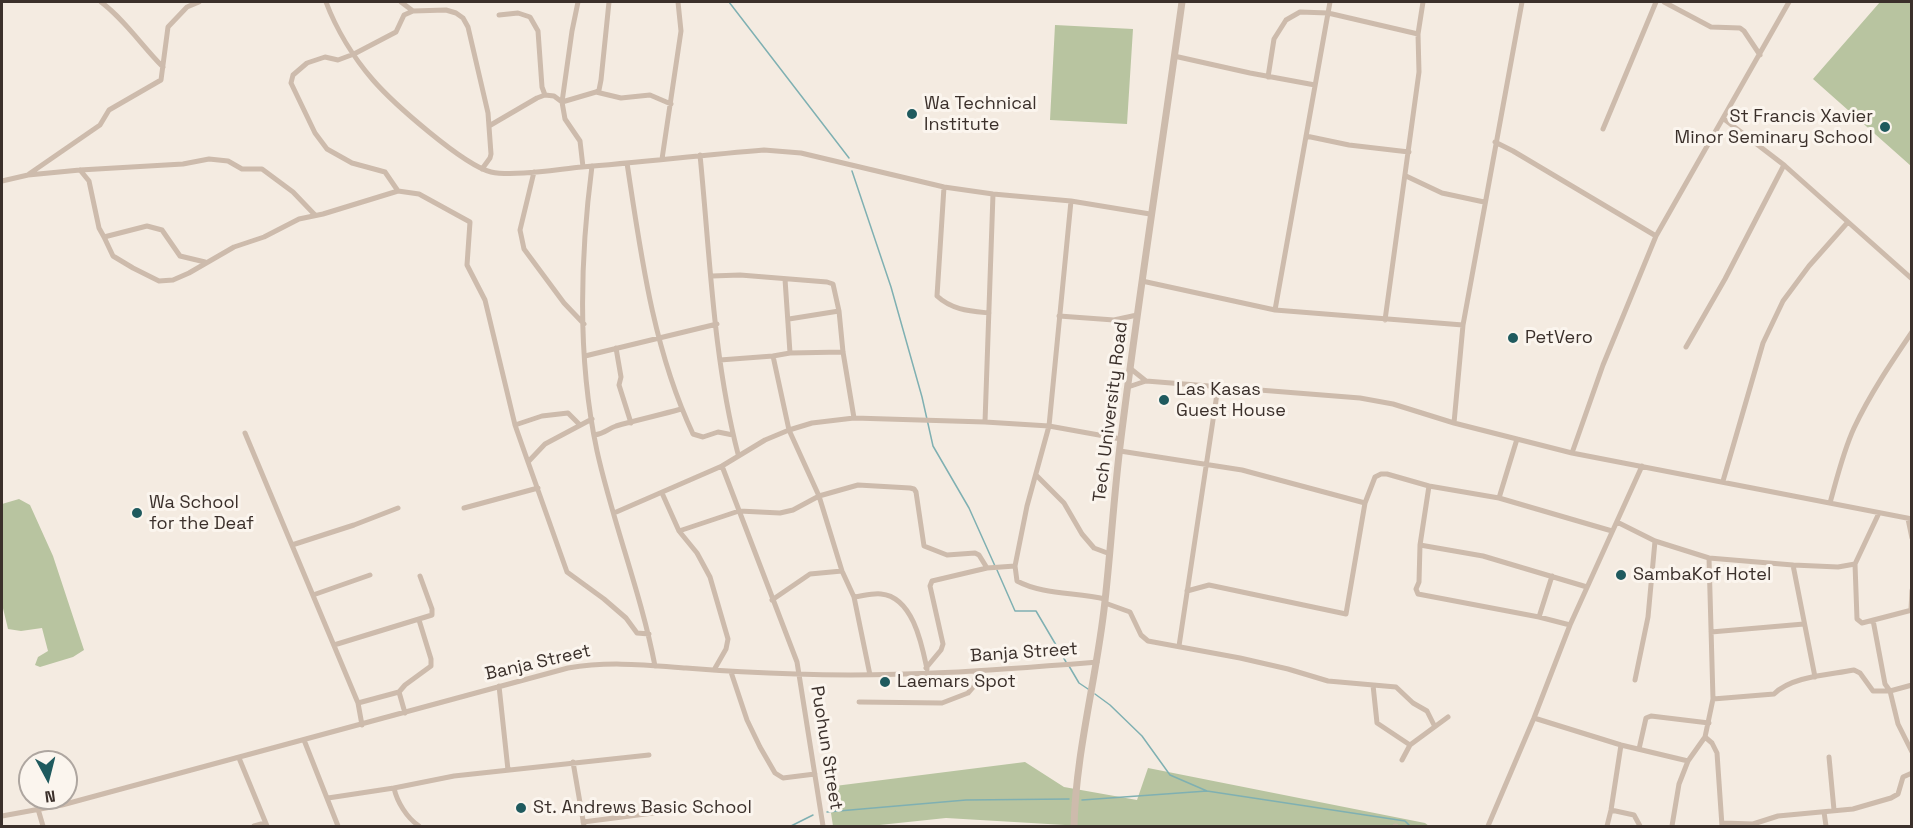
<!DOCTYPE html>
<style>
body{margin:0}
#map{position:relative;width:1913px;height:828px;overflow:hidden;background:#f4ebe1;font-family:"Space Grotesk",sans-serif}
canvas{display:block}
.frame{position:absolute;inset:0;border:3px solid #3b302b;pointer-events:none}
.north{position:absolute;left:18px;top:750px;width:60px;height:60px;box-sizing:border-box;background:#fbf5ee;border:2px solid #aea6a0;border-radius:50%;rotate:173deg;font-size:16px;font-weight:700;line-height:24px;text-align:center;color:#3b302b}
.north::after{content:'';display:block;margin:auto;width:21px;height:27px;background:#1f5a5e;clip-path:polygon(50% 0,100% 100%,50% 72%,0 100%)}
</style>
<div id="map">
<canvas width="1913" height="828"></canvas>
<div class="frame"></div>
<div class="north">N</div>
</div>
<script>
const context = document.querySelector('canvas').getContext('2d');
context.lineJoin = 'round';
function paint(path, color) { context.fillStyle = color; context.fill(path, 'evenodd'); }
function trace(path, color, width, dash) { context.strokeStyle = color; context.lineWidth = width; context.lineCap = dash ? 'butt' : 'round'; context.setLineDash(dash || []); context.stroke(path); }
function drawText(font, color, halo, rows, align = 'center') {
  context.font = font + ' "Space Grotesk",sans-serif'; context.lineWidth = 6; context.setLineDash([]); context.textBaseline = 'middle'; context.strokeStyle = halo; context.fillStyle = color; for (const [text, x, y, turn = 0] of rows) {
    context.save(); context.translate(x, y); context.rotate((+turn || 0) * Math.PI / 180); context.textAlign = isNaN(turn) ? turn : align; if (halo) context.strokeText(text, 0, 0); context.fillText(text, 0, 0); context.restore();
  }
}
paint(new Path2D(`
 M1880,2H1911V166L1813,79Z
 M1055,25L1133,29L1127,124L1050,120Z
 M19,499L30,505L53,556L84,650L73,657L40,667L35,665L38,657L48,651L42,628L21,631L8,629L2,604V504Z
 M1025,762L1064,787L1137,800L1148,768L1425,823L1429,826H1082L946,818L870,826H833L827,787Z`), '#b8c4a0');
trace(new Path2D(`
 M729,2L849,158
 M852,171L891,287L922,397L933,446L969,508L995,566
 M997,570L1015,611H1036L1066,662
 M1069,666L1079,683L1088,689
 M1095,694L1110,705L1142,736L1170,775L1207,791
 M1082,800L1207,791L1405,821L1410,826
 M827,812L966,800L1069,799
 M791,826L813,815`), '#7fb0b2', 1.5);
trace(new Path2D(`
 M101,2C125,20 142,46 163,67
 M326,2C336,29 354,58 373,80C393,103 463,165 491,172C513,177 559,169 582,167C643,162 703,155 764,150L801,153L944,187L993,194L1071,201L1150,214
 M401,2L413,11L446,10L456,13L463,18L468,27L488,113L491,154L490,158L482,169
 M578,2L572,31L562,102L565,119L580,141L583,167
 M1664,2L1711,27L1740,28L1744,31L1760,55
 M413,11L404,15L396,32L354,54L338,60L325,57L307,63L293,75L291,83L315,133L327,149L352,163L385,172L398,191L419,194L470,222L467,265L485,300L515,425L528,462
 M499,15L518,13L530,17L538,31L542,87L545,95L554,96L562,102L596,92L621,98L650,95L671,104
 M1174,56L1250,73L1315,85
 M1268,77L1274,39L1286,20L1300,12L1328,13L1418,34
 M596,92L599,90L601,80L609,2
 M1724,119L1784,165L1912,279
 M489,126L537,98L545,95
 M1603,129L1656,2
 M1306,136L1349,145L1409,152
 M1495,142L1513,151L1656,236
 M700,155C710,255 713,357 738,454
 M662,159L681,31L678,2
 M627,163C641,255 653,349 693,434L703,437L718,432L733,435
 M592,166C580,259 577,358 597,451C613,523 641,593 655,666
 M80,170L89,181L99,228L104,237L147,226L162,230L180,256L205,262
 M534,172L520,230L524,249L564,303L584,324
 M29,174L100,125L109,110L161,80L168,27L187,7L199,2
 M1406,176L1442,193L1484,202
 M2,181L28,175L80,170L183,164L209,159L228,161L242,169H262L293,192L315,215
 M944,187L937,296C952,310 970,311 989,313
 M104,237L113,256L133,268L159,281L173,280L189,273L234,247L264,237L299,219L323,214L398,191
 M712,276L740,275L827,282L833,284L839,311L843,352L854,418
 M785,279L790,353L773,356L789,430L819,496L842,571L854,597L870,675
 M1142,281L1275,310L1463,325
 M1275,310L1330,2
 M1059,316L1114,320L1137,315
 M789,319L839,311
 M1385,320L1419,72L1418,34L1423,2
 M1686,347L1725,279L1784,165
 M616,348L621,377L619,385L631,423
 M790,353L843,352
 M585,356L717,324
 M720,360L773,356
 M1131,369L1146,381
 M1128,387L1146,381L1360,398L1393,404L1454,423L1572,453L1912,519
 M592,419L545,444L528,462L567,572L604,599L626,618L637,633L649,634
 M985,422L993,194
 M1454,423L1463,325L1522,2
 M515,425L542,416L568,413L579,424
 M245,433L358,703L362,725
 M594,435C605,434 607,429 616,426C637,420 660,415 681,409
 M1120,451L1242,470L1365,503
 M1572,453L1603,365L1656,236L1789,2
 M722,466L797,662L823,826
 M1036,475L1064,503L1082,534L1094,548L1110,554
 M1723,481L1763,343L1783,301L1809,266L1848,222
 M1429,486L1420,545L1419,582L1416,589L1418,594L1539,617L1570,625
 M662,493L679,531L697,553L710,577L728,639L726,649L714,670
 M1499,498L1517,439
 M1830,503C1837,478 1843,452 1854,428C1870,394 1891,363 1912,332
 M464,508L538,488
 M614,513L722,466L765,440L789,430L812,423L854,418L985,422L1049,426L1121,439
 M1879,513L1855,564L1857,619L1862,623L1912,610
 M1908,519L1912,538
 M1617,522L1655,541L1709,558L1793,565L1838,567L1855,564
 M679,531L739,511L780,513L793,510L819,496L858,485L910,488L914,489L916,492L924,546L947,555L975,553L979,555L987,568
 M292,545L354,525L398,508
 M1420,545L1483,556L1587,587
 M1793,565L1815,677
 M1015,566L1017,581C1043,595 1077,592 1105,599
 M1187,591L1209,585L1346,614L1365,503L1375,477L1381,474H1387L1429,486L1499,498L1612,531
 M313,595L370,575
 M854,597C863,596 872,593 881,594C913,597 922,645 927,669
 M772,600L810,574L842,571
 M1105,603L1130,612L1141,635L1148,641L1240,658L1288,669L1328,681L1396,687L1413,703L1427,711L1434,725
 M1911,610L1912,590
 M1539,617L1552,576
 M1873,620L1885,684L1890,691L1898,724L1912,752
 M1711,632L1804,624
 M334,645L432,615V609L420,576
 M1179,646L1218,387
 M926,668L941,650L943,644L930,586L932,581L987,568L1015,566L1027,506L1049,426L1071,201
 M731,672L747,720L760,747L775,773L783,778L815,774
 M1635,680L1648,617L1655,541
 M1373,685L1377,723L1410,745L1402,760
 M499,686L508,770
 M1713,699L1774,694C1792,676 1829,675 1854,670L1860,673L1873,691H1890L1912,685
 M859,702L942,703L968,693L974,686L976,672
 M358,703L399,692
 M405,713L399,692L405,685L431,666V659L419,620
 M1534,718L1621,745L1688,761
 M1705,737L1712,743L1717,753L1722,826
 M304,740L338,826
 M1410,745L1448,717
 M1639,749L1646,718L1651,716L1709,723
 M1829,757L1834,810
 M239,758L267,826
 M573,762L584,826
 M394,788C397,802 407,818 419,826
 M328,798L394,788L454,776L649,755
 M38,809L43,826
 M1611,810L1634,815L1640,826
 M1824,812L1826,826
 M2,816L62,805L568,668C608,661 646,665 686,668C723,671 759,673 796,674C896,678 996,670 1097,662
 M583,822L661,812
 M1723,823L1753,824L1778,816L1853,809L1891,798L1898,794L1903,777L1912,773
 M254,826L265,823
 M1395,826H1396
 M1488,826L1534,718L1570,625L1642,466
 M1607,826L1611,810L1621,745
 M1672,826L1679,784L1688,761L1705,737L1713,699L1709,558`), '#cdbbac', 5);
trace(new Path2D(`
 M1074,826C1076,750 1097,677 1105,601C1111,547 1114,493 1121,438C1139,293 1162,147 1182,2`), '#cdbbac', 7);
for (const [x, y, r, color] of [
 [912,114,6,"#1f5a5e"],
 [1885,127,6,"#1f5a5e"],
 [1513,338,6,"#1f5a5e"],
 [1164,400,6,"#1f5a5e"],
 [137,513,6,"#1f5a5e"],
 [1621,575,6,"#1f5a5e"],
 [885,682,6,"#1f5a5e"],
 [521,808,6,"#1f5a5e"]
]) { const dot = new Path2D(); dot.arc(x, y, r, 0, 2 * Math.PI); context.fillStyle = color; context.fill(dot); trace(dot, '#fbf5ee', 2); }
drawText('18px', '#3b302b', '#fbf5ee', [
 ["Wa Technical",924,104],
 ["Institute",924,125],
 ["St Francis Xavier",1873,117,"right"],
 ["Minor Seminary School",1873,138,"right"],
 ["PetVero",1525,338],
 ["Las Kasas",1176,390],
 ["Guest House",1176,411],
 ["Wa School",149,503],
 ["for the Deaf",149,524],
 ["SambaKof Hotel",1633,575],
 ["Laemars Spot",897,682],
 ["St. Andrews Basic School",533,808]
], 'left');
drawText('18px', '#3b302b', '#fbf5ee', [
 ["Tech University Road",1111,412,-83],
 ["Banja Street",1024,653,-4],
 ["Banja Street",538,663,-13],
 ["Puohun Street",826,748,81]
]);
</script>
